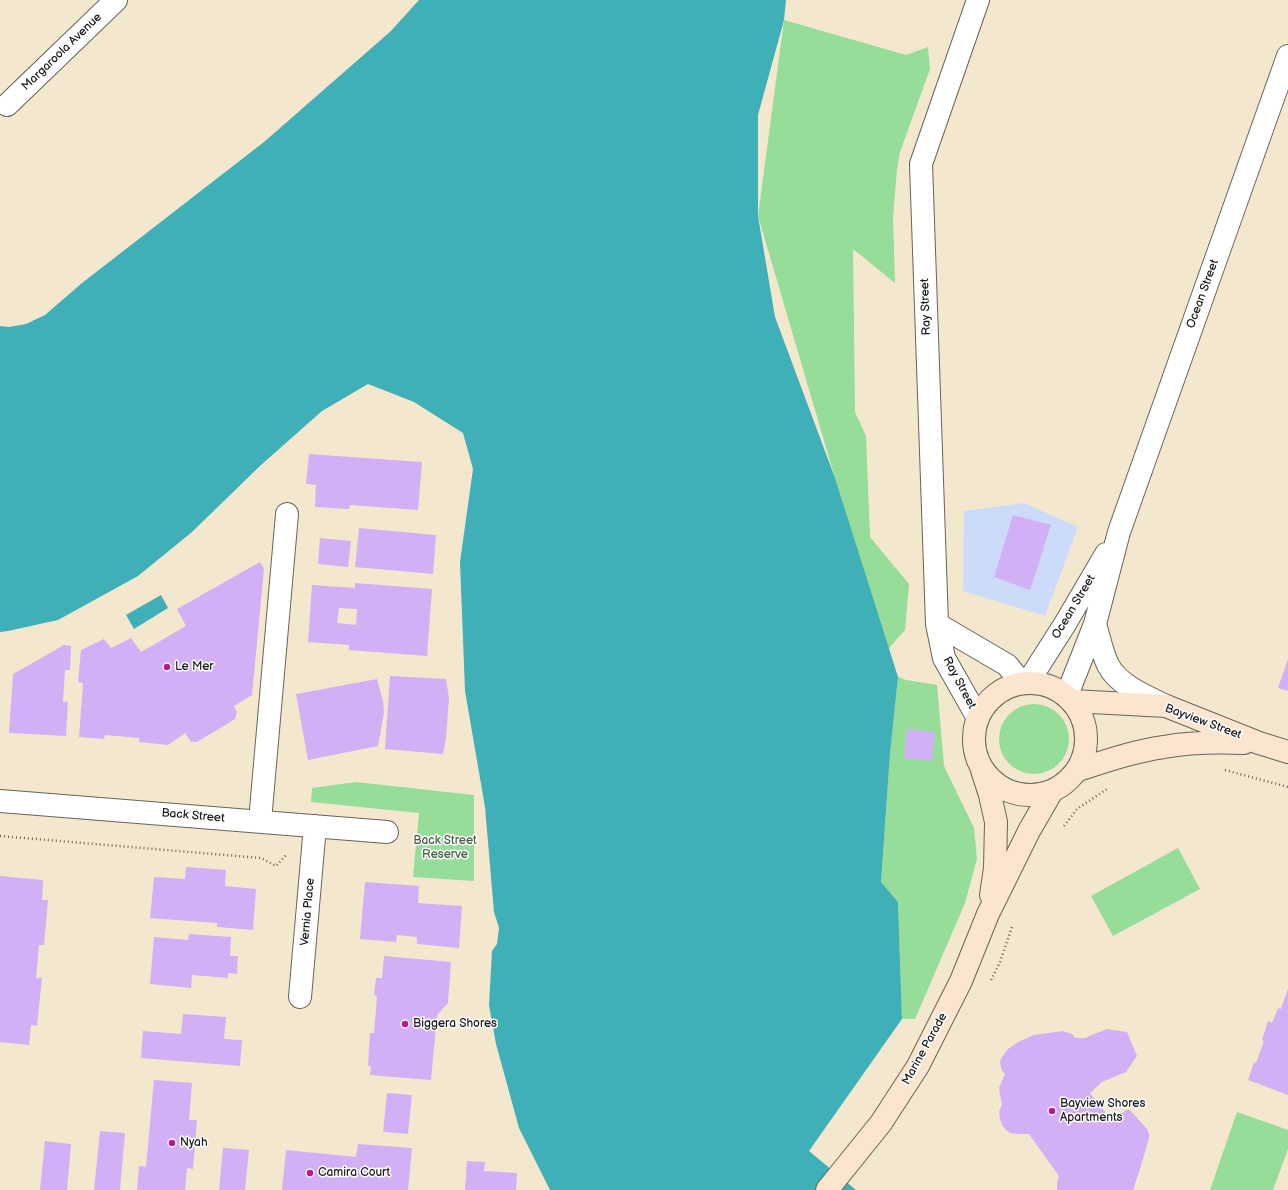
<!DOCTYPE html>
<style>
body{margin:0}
canvas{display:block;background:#f3e7ce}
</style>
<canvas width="1288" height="1190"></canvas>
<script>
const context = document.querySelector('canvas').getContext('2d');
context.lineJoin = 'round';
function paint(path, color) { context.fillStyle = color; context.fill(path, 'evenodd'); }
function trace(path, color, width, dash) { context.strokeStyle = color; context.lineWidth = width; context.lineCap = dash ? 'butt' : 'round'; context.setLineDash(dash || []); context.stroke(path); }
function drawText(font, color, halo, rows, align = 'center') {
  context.font = font + ' "Balsamiq Sans",sans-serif'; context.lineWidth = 3; context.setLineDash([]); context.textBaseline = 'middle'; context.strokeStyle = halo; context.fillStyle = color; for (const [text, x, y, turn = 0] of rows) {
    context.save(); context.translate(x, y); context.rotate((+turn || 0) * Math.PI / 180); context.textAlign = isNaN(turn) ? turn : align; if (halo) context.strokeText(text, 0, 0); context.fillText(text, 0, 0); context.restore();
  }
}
paint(new Path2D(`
 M1024,503L1078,527L1045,616L963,591L964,511Z`), '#cddbfa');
paint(new Path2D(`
 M784,20L906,55L928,47L930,69L900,152L897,169L893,218L895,283L853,249L855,412L866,436L870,537L909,584L905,630L888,649L835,478L758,216Z
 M898,677L906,680L937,685L944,766L974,828L977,859L965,903L915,1019H902L898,902L881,882L890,754Z
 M999 739a35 35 0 1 1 70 0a35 35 0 1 1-70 0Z
 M356,782L474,795V881L413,877L419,813L311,802L312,788Z
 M1178,848L1200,889L1113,936L1091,896Z
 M1237,1112L1288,1130V1149L1273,1190H1210Z`), '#95dd98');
paint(new Path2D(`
 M419,0H786L784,20L758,115V216L775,317L835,478L898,677L890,754L881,882L898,902L902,1019L809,1151L856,1190H550L519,1128L496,1044L489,1005L492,951L497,944L499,928L494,912L485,807L465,691L460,562L473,469L463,433L414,402L368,384L322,411L261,465L192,532L138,576L58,620L8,631L0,632V326L9,327L26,324L45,315L82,283L264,142L391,31Z
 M161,595L168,608L134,629L126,615Z`), '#3fafb8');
paint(new Path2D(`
 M309,454L422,462L418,510L350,505L349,509L315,507L316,485L306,484Z
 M1013,515L1051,525L1030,590L994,577Z
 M359,528L436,535L433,574L355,567Z
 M320,538L351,541L348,567L318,564Z
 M260,562L264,569L252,695L234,706L237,712L235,719L197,742H191L185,733L168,745L139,742V738L105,735L104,739L79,737L83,683L78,682L81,650L104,639L111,648L131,638L141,652L186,626L177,609Z
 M355,583L432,589L427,656L349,650V645L308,642L312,585L355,588ZM339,608L357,609L356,625L337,623Z
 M64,645L71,646L70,670H65L63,702H68L66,736L9,733L13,674Z
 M1288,659V691L1278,688Z
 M390,676L446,679L449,698L446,738L443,754L385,749Z
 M377,679L383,701L384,713L378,746L308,760L296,694Z
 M907,729L935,732L932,761L904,758Z
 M186,867L226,870L225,886L256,889L253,930L217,927V923L150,918L154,877L185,879Z
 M0,876L43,880L42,900H48L44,945H39L36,978H42L37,1026L31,1025L29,1045L0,1042Z
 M365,882L419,886L418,903L462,906L459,948L417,944V937L397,935L396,942L360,939Z
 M189,934L231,937L230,956H238L237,974L228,973V978L192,975L191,988L150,984L154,937L188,940Z
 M384,956L451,962L448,1003L437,1015L431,1080L370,1075L371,1066H368L370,1033H374L377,996L374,995L376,978H382Z
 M1288,989V1095L1248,1080L1254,1062L1256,1063L1264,1041L1262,1040L1268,1021L1272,1023L1278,1008L1281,1009Z
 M183,1014L226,1017L224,1039L242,1040L240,1066L141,1058L143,1031L181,1034Z
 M1107,1029L1127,1032L1137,1056L1126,1072L1102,1082L1090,1093L1112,1121L1126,1110H1130L1147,1129L1149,1134V1138L1140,1169L1133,1190H1057V1183L1059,1176L1029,1134H1017L1011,1133L1006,1130L1002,1125L1000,1119L999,1112L1002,1104L1001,1100L999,1088L1005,1074L1003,1072L1001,1068L1000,1062L1002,1057L1008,1049L1018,1042L1034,1035L1063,1031L1072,1034L1075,1038H1085Z
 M154,1080L192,1083L189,1120H197L193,1169L187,1168L185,1190H137L139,1166L146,1167Z
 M387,1093L412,1095L408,1134L383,1132Z
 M100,1131L125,1133L120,1190H94Z
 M45,1141L71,1144L67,1190H40Z
 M358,1144L412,1148L408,1190H282L286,1150L356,1157Z
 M223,1148L249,1150L245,1190H219Z
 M467,1161L485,1162L484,1171L517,1173L516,1190H465Z`), '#d2b0f5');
const minor = new Path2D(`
 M7,105L116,0
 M937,624L1007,665L1021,682
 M978,718L944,658L937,624L921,164L978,0
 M0,801L387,832
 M260,821L287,514
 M300,997L315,826`);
const tertiary = new Path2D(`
 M1095,624C1099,637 1102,652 1108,665C1118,685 1147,697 1166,706
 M1028,682L1065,624L1106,554
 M1067,695L1095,624L1119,532L1288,56`);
const secondary = new Path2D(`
 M974 739a56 56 0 1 1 112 0a56 56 0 1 1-112 0Z
 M1073,701L1166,706L1259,743L1288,752
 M982,770L990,795L996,822L995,868L991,895
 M1078,770C1106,761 1135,751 1164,747C1191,742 1217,742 1244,743
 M827,1190L881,1123L918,1066L961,981L988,914L1029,831L1052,791`);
trace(minor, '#67635a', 24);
trace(tertiary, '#67635a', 24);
trace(secondary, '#67635a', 24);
trace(new Path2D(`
 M1225,770L1288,787
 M1064,826L1077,809L1107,789
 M0,836L261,858L276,866L286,855
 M991,980L1000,962L1012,927`), '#67635a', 2.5, [1, 3]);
trace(minor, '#fff', 22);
trace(tertiary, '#fff', 22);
trace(secondary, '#fbe5cf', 22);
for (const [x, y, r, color] of [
 [167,667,4,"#b5179e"],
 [405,1024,4,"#b5179e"],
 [1052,1111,4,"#b5179e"],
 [172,1143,4,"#b5179e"],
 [310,1173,4,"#b5179e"]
]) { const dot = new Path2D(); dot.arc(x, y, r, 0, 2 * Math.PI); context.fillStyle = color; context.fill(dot); trace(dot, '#fff', 1.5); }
drawText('12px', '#1c1c1c', '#fff', [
 ["Margaroola Avenue",62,52,-44],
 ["Ocean Street",1203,294,-70],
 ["Ray Street",926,307,-92],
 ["Ocean Street",1074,607,-59],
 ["Ray Street",959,683,62],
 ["Bayview Street",1203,722,20],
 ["Back Street",193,816,5],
 ["Vernia Place",308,912,-85],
 ["Marine Parade",925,1049,-61]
]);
drawText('12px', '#1c1c1c', '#fff', [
 ["Le Mer",175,667],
 ["Biggera Shores",413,1024],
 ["Bayview Shores",1060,1104],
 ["Apartments",1060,1118],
 ["Nyah",180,1143],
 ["Camira Court",318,1173]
], 'left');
drawText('12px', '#466047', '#fff', [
 ["Back Street",445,841],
 ["Reserve",445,855]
]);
</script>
